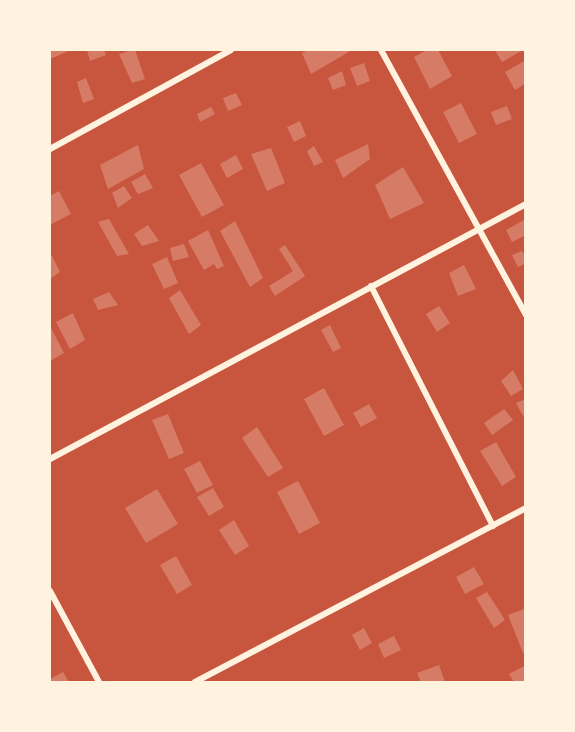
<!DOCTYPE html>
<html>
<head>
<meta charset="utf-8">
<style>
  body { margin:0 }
  #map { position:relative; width:575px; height:732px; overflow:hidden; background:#c8553d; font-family:"IBM Plex Sans",sans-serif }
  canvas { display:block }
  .frame { position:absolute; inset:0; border:51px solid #fff3e0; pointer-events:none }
</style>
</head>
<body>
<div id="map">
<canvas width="575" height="732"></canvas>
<div class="frame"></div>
</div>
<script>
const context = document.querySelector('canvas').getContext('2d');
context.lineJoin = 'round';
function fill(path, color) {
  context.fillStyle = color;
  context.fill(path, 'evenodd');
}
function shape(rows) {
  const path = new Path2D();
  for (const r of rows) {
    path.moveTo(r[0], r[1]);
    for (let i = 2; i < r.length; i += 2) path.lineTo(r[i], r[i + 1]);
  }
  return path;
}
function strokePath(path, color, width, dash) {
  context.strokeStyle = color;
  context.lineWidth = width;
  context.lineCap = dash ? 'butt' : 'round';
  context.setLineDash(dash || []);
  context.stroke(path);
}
fill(shape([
  [50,50,71,50,50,59],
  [87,50,104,50,106,55,90,61],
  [132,50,135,50,145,79,132,83,119,54],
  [309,50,352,50,311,74,302,53],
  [427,50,438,50,452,76,430,89,414,57],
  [495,50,520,50,521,51,502,62],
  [526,60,526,83,515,90,505,72],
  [364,63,370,81,357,86,350,68],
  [342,71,346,85,333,90,328,78],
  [86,78,94,99,83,103,77,82],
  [236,93,242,105,228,111,223,98],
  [461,103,477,134,459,143,443,112],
  [507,106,512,119,496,125,491,112],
  [211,107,215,114,200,122,197,114],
  [300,121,306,136,294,142,287,127],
  [368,144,370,159,343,178,335,160],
  [138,145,144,169,108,189,100,165],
  [314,146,323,162,314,166,307,151],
  [271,148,285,183,267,191,251,154],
  [236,155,243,169,227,178,220,164],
  [201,163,224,205,202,217,179,175],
  [403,167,424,203,390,219,375,185],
  [145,174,153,188,138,194,131,182],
  [124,186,132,198,118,208,112,193],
  [59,191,71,214,50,225,50,196],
  [109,219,129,254,117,256,98,222],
  [526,219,526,235,512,242,506,230],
  [235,221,263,278,250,287,220,231],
  [148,225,159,241,142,246,134,234],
  [208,230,224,266,217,269,214,264,204,270,188,241],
  [184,244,189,257,173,261,170,248],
  [285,245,305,276,275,296,269,286,293,271,279,249],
  [522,251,526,258,526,263,518,267,512,255],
  [50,256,52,256,60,272,50,279],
  [167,257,178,283,164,289,152,264],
  [464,265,476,289,458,296,449,273],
  [180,290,201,325,189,334,169,298],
  [109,292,118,305,98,310,93,299],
  [439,306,450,323,437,332,426,314],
  [73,313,85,340,70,349,56,322],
  [330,325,341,348,333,352,321,330],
  [50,326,64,353,50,361],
  [513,370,523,389,511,396,501,381],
  [324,388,344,425,324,436,304,399],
  [526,399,526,414,523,416,516,403],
  [369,404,377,418,361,427,353,413],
  [504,409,513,420,492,435,484,423],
  [168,414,184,453,169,459,152,420],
  [257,427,283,468,268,477,242,438],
  [496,442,516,477,502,486,480,451],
  [200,461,213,485,197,493,184,469],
  [298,481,320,523,299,534,277,492],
  [213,488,224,507,209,516,197,497],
  [157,489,178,524,146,543,125,508],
  [234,520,249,546,235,555,219,530],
  [176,556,192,585,177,594,160,565],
  [474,567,484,584,465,594,456,577],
  [487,592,505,620,494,628,476,598],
  [526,608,526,652,523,653,508,615],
  [364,628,372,643,360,650,352,635],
  [394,636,401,650,384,658,378,644],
  [439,665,445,682,421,682,417,673],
  [526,665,526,682,514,682,509,674],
  [63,672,69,682,50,682,50,679]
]), '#d67c66');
strokePath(shape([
  [381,50,526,315],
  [50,149,231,50],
  [371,286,493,526],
  [50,459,526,204],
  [50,591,99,682],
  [195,682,526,508]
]), '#fff3e0', 6);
</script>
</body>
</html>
